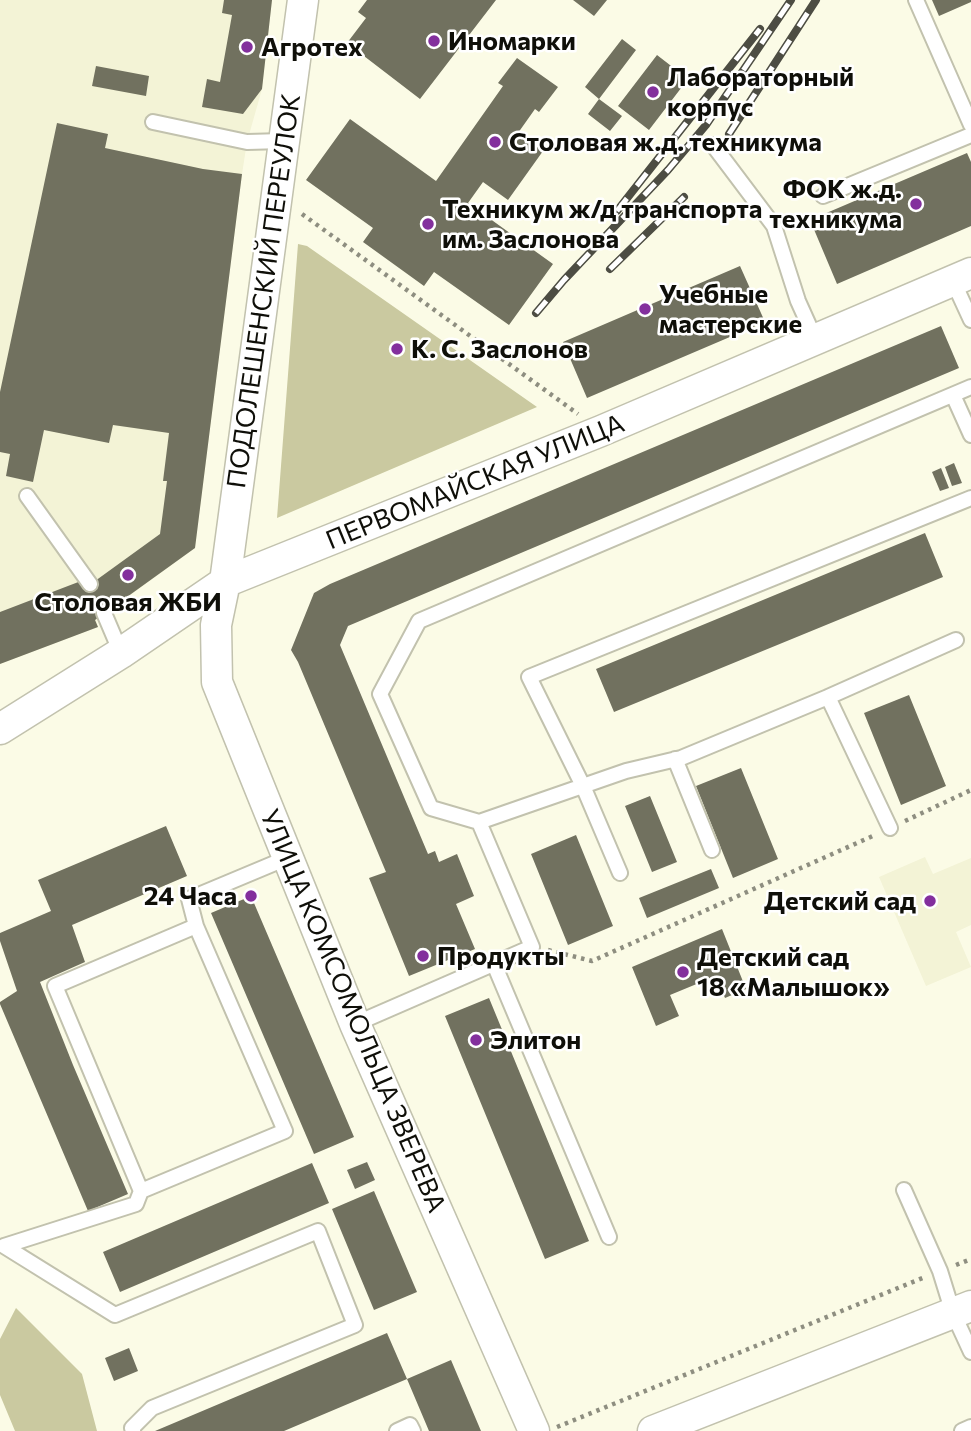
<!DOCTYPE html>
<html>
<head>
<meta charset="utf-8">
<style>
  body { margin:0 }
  canvas { display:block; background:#fbfbe6 }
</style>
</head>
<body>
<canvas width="971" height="1431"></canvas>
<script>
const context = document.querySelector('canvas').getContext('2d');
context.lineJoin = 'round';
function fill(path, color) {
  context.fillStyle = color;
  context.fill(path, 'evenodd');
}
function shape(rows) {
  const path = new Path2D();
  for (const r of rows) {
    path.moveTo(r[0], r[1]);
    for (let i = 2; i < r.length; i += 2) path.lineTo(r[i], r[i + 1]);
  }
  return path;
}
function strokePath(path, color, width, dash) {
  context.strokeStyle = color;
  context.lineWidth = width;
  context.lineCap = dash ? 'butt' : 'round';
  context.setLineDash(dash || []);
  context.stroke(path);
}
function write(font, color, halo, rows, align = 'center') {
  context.font = font + ' Commissioner,sans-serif';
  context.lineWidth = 5;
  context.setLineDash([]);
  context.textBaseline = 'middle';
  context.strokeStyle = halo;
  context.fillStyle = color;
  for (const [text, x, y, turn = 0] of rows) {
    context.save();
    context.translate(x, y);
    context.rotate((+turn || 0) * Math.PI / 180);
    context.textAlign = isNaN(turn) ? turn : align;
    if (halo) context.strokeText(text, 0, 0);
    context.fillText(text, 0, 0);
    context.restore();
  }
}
fill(shape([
  [0,0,272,0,262,89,247,142,242,174,195,548,96,620,98,627,0,664],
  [925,857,933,874,971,858,971,925,956,932,971,967,926,986,879,877]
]), '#f3f3d6');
fill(shape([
  [298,244,307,246,537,407,277,518],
  [16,1308,82,1374,97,1431,15,1431,0,1395,0,1339]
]), '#cac9a0');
fill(shape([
  [224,0,272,0,262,89,243,114,202,107,207,79,220,82,232,15,222,13],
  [367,0,496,0,420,99,347,43,366,18,358,12],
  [573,0,607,0,594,16],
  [932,0,971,0,971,2,939,16],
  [622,39,636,50,599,99,585,87],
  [657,55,688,79,649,130,618,106],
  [517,58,558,87,539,112,535,109,518,133,543,151,508,200,483,182,468,203,553,264,509,325,434,272,424,286,363,242,373,228,306,180,350,119,436,181,503,86,498,83],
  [96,66,149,76,146,96,92,86],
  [599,99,622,116,610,131,588,114],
  [57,123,108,134,105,148,203,169,242,174,195,548,95,620,98,627,0,664,0,612,81,581,84,589,160,534,167,481,163,481,169,433,113,425,109,443,44,430,33,482,6,476,10,454,0,452,0,392],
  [967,153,971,162,971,226,837,284,810,220],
  [740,266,765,322,587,398,563,342],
  [941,326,959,368,348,626,340,645,428,854,435,851,439,862,457,854,474,896,456,904,475,949,409,976,369,878,386,872,298,662,291,650,314,593,330,584],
  [954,463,962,483,952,486,945,467],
  [941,468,949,488,940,491,932,472],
  [925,533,943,577,614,712,596,669],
  [909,695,946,786,901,805,864,713],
  [741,768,778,859,733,878,696,786],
  [650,796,677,862,652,872,625,806],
  [166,826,187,876,72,925,85,962,40,982,73,1065,128,1194,88,1211,0,1004,0,1002,17,991,0,941,0,933,51,911,38,880],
  [576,835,613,926,568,945,531,854],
  [711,869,719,888,647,918,639,898],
  [251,896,354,1137,314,1154,211,913],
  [722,929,746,989,725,998,716,976,670,995,679,1016,656,1026,632,967],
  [489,998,589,1241,545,1259,445,1016],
  [367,1162,375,1180,355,1189,347,1170],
  [312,1163,329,1203,120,1292,103,1252],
  [374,1191,417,1292,374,1310,332,1209],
  [387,1333,407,1379,284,1431,155,1431],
  [129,1348,138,1371,114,1381,105,1358],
  [451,1360,481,1431,429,1431,407,1379]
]), '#71715f');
const lane = shape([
  [916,0,971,125],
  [153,122,247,142,283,141],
  [713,145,774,226,798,301,816,341],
  [823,196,971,135],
  [953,281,971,320],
  [953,395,971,435],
  [27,496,90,584],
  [104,613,121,653],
  [828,697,890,828],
  [675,759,712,850],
  [479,822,626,771,681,758,828,697,956,640],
  [620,873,583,786,529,677,971,498],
  [196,926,55,986,141,1191,285,1131,196,926,189,899,287,858],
  [494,964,609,1237],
  [355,1024,532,947,479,822,431,808,380,694,419,621,971,387],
  [904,1190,940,1271,953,1313,971,1352],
  [4,1246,115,1315,318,1231,355,1325,152,1408,132,1428,133,1431],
  [4,1246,136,1204,141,1191],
  [397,1431,410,1425,413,1431],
  [962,1431,971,1427]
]);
const street = shape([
  [303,0,225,582,216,625,217,682,355,1024,534,1431],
  [0,729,121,653,225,582,601,431,971,273],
  [653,1431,971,1306]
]);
strokePath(lane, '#c2c2ae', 18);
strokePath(street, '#c2c2ae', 33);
strokePath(shape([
  [302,214,578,414],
  [905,821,971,790],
  [548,950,592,961,875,835],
  [956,1265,971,1259],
  [557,1427,925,1277]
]), '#8e8e80', 4.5, [3.5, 5]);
strokePath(lane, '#fff', 14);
strokePath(street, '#fff', 30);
const rail = shape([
  [729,134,816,0],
  [617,211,760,29],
  [610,269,684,197],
  [536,313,564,280,668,170,706,125,791,0]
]);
strokePath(rail, '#4d4d43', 8);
strokePath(rail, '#fff', 5, [16]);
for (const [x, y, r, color] of [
  [434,41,7,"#832f9d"],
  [247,47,7,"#832f9d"],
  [653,92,7,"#832f9d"],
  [495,142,7,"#832f9d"],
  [916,204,7,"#832f9d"],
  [428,224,7,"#832f9d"],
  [645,309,7,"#832f9d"],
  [397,349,7,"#832f9d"],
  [128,575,7,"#832f9d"],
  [251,896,7,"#832f9d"],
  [930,901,7,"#832f9d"],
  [423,956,7,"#832f9d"],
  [683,972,7,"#832f9d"],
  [476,1040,7,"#832f9d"]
]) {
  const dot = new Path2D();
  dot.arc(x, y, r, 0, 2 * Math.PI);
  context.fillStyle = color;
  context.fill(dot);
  strokePath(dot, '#fff', 2.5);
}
write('bold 26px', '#0f0f09', '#fff', [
  ["Иномарки",448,41],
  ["Агротех",261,47],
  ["Лабораторный",667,77],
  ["корпус",667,107],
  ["Столовая ж.д. техникума",509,142],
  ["ФОК ж.д.",902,189,"right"],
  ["техникума",902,219,"right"],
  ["Техникум ж/д транспорта",442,209],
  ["им. Заслонова",442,239],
  ["Учебные",659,294],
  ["мастерские",659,324],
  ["К. С. Заслонов",411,349],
  ["Столовая ЖБИ",128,602,"center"],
  ["24 Часа",237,896,"right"],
  ["Детский сад",916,901,"right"],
  ["Продукты",437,956],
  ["Детский сад",697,957],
  ["18 «Малышок»",697,987],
  ["Элитон",490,1040]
], 'left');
write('26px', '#0f0f09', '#fff', [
  ["ПОДОЛЕШЕНСКИЙ ПЕРЕУЛОК",264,291,-82],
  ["ПЕРВОМАЙСКАЯ УЛИЦА",475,482,-22],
  ["УЛИЦА КОМСОМОЛЬЦА ЗВЕРЕВА",353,1011,67]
]);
</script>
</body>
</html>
